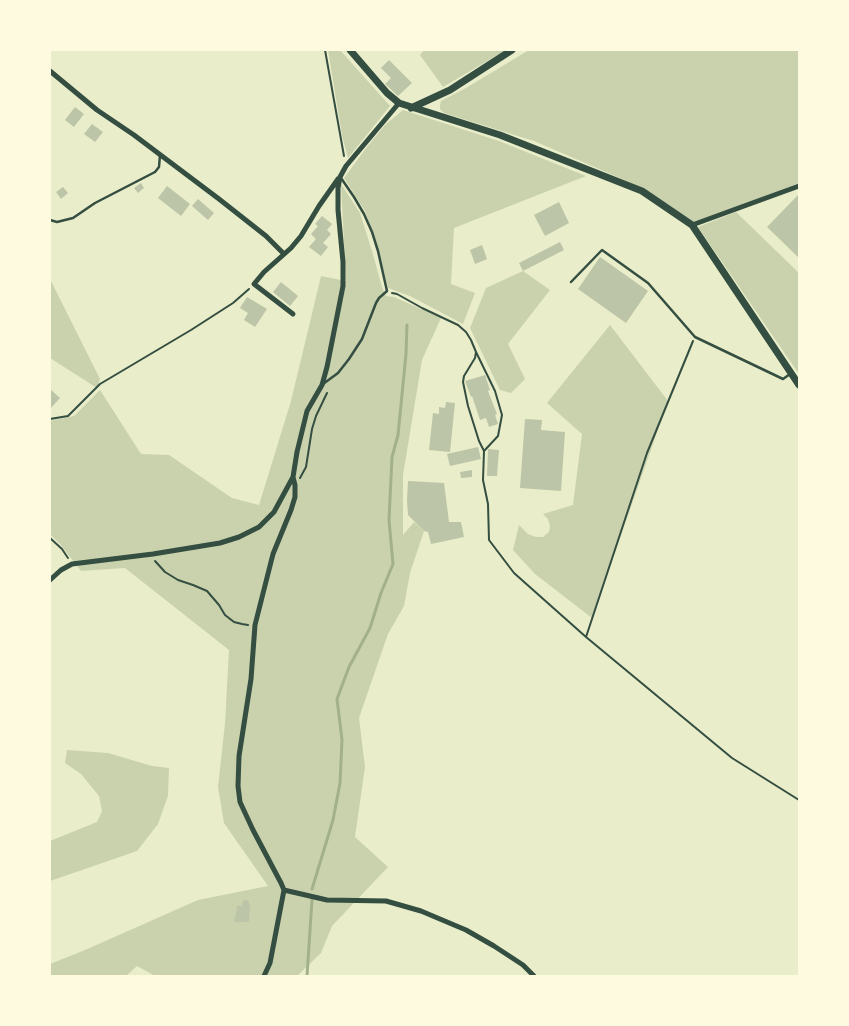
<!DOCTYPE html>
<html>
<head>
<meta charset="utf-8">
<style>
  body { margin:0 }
  #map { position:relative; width:849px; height:1026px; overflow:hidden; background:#e9edc9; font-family:"Varela Round",sans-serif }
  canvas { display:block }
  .frame { position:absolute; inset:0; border:51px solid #fefae0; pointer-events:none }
</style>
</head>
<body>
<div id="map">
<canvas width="849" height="1026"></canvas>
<div class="frame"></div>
</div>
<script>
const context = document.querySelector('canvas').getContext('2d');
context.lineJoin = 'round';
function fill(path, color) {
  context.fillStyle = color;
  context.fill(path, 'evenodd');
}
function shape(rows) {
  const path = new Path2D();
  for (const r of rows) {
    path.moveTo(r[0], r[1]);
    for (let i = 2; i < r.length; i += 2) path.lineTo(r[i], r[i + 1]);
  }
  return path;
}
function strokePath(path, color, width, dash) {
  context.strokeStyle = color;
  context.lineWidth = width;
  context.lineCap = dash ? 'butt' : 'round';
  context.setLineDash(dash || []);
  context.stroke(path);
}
fill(shape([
  [328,50,340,50,390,106,348,158,342,135],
  [424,50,506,50,443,87,420,55],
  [529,50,799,50,799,183,745,204,692,222,641,187,534,141,444,113,440,109,440,105,441,101,466,88],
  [403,110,499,141,586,176,454,228,451,284,475,293,463,324,410,296,388,288,378,249,365,211,344,178,367,147,385,125],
  [341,184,360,213,372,251,382,287,386,296,394,297,441,318,422,360,403,475,403,535,414,522,424,531,410,573,404,606,388,634,359,718,365,767,355,837,388,867,332,926,321,953,297,976,155,976,137,966,126,976,50,976,50,964,85,950,198,900,268,886,224,823,218,787,225,723,229,650,125,568,81,571,60,544,50,534,50,421,74,416,100,390,141,454,169,455,232,498,259,505,291,401,321,276,346,281],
  [736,212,799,273,799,374,698,227],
  [523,271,550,290,508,344,525,379,511,393,500,390,470,328,486,288],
  [50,279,100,379,97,388,50,358],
  [610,325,668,401,592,618,535,574,513,550,519,525,528,534,536,537,543,537,549,532,550,526,548,519,543,514,573,505,582,434,547,403],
  [67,750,108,753,152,766,169,768,168,796,158,824,137,851,50,881,50,841,97,822,102,811,99,796,81,774,65,763]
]), '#cad2ad');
strokePath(shape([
  [312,889,333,820,340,783,342,740,337,699,349,667,370,628,381,593,393,564,389,520,392,457,398,435,406,354,407,325],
  [307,976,312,900]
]), '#a3b18a', 3);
fill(shape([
  [389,60,412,83,398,96,385,84,391,78,381,68],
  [75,107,84,114,74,127,65,120],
  [92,124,103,132,95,142,84,134],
  [141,183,144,188,138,193,134,188],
  [167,186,190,204,181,216,158,198],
  [63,187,68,193,61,199,56,192],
  [799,194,799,258,767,227],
  [198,199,214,213,208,220,192,206],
  [559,202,569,223,545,236,534,215],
  [322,216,332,224,327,230,331,234,323,243,328,247,321,256,309,247,316,239,311,234,318,226,315,224],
  [560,242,564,250,523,271,519,263],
  [482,245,487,259,475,264,470,250],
  [600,257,648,291,626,323,578,289],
  [281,282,298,296,290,306,273,292],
  [247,297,267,309,255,327,244,320,248,313,240,308],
  [485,375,490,390,488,391,497,414,495,415,498,424,489,427,486,418,480,420,472,396,471,397,465,381],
  [50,389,60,398,50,409],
  [446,402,455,403,450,452,429,450,433,413,439,414,439,407,445,408],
  [525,419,542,420,541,430,565,432,561,491,520,488],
  [478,447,481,459,450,466,447,454],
  [488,449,499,450,497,476,487,476],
  [472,470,472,477,461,478,460,472],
  [408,481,444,483,449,522,461,522,464,537,431,544,428,532,424,531,408,515,407,501],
  [244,900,248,900,250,906,249,922,234,922,235,915,236,915,237,906,242,906,242,903]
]), '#bcc5a7');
strokePath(shape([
  [325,50,344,156],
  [392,293,397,294,422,308,458,325,466,332,471,340,476,352,475,358,464,376,463,382,468,406,479,441,484,451,483,480,488,504,489,540,514,573,586,637,732,758,799,800],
  [476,352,495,391,502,415,498,436,484,451],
  [50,419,68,416,100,384,191,330,233,303,249,289],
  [300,478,306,467,312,429,316,416,327,393],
  [50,538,62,549,68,558],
  [155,561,165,572,178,580,193,585,207,591,219,605,225,615,234,622,242,624,248,625],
  [586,637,647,453,693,341]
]), '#344e41', 2);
strokePath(shape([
  [50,220,57,222,73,218,95,203,155,172,159,167,160,155],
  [571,282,602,250,648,283,695,337,783,379,790,374],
  [323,384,338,373,349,359,362,339,376,303,379,298,387,291,378,251,372,232,364,214,354,197,341,178]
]), '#344e41', 2.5);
strokePath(shape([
  [50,71,97,110,134,135,219,199,266,236,284,254],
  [692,225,799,186],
  [293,314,254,284,264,272,291,248,301,236,319,206,338,179],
  [50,580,61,570,72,564,153,554,220,543,239,537,259,527,274,512,293,477,297,452,307,411,322,385,327,367,343,286,343,262,338,210,338,188,340,177,346,166,399,103],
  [284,890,327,900,386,901,421,911,466,930,494,946,523,965,534,976],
  [264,976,270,963,284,890,281,883,253,830,240,802,238,786,239,756,251,679,255,625,273,554,291,510,295,497,295,485,293,477]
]), '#344e41', 5);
strokePath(shape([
  [350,50,387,93,399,103,500,135,642,191,692,225,799,385],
  [411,108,450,90,512,50]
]), '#344e41', 7);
</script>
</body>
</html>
